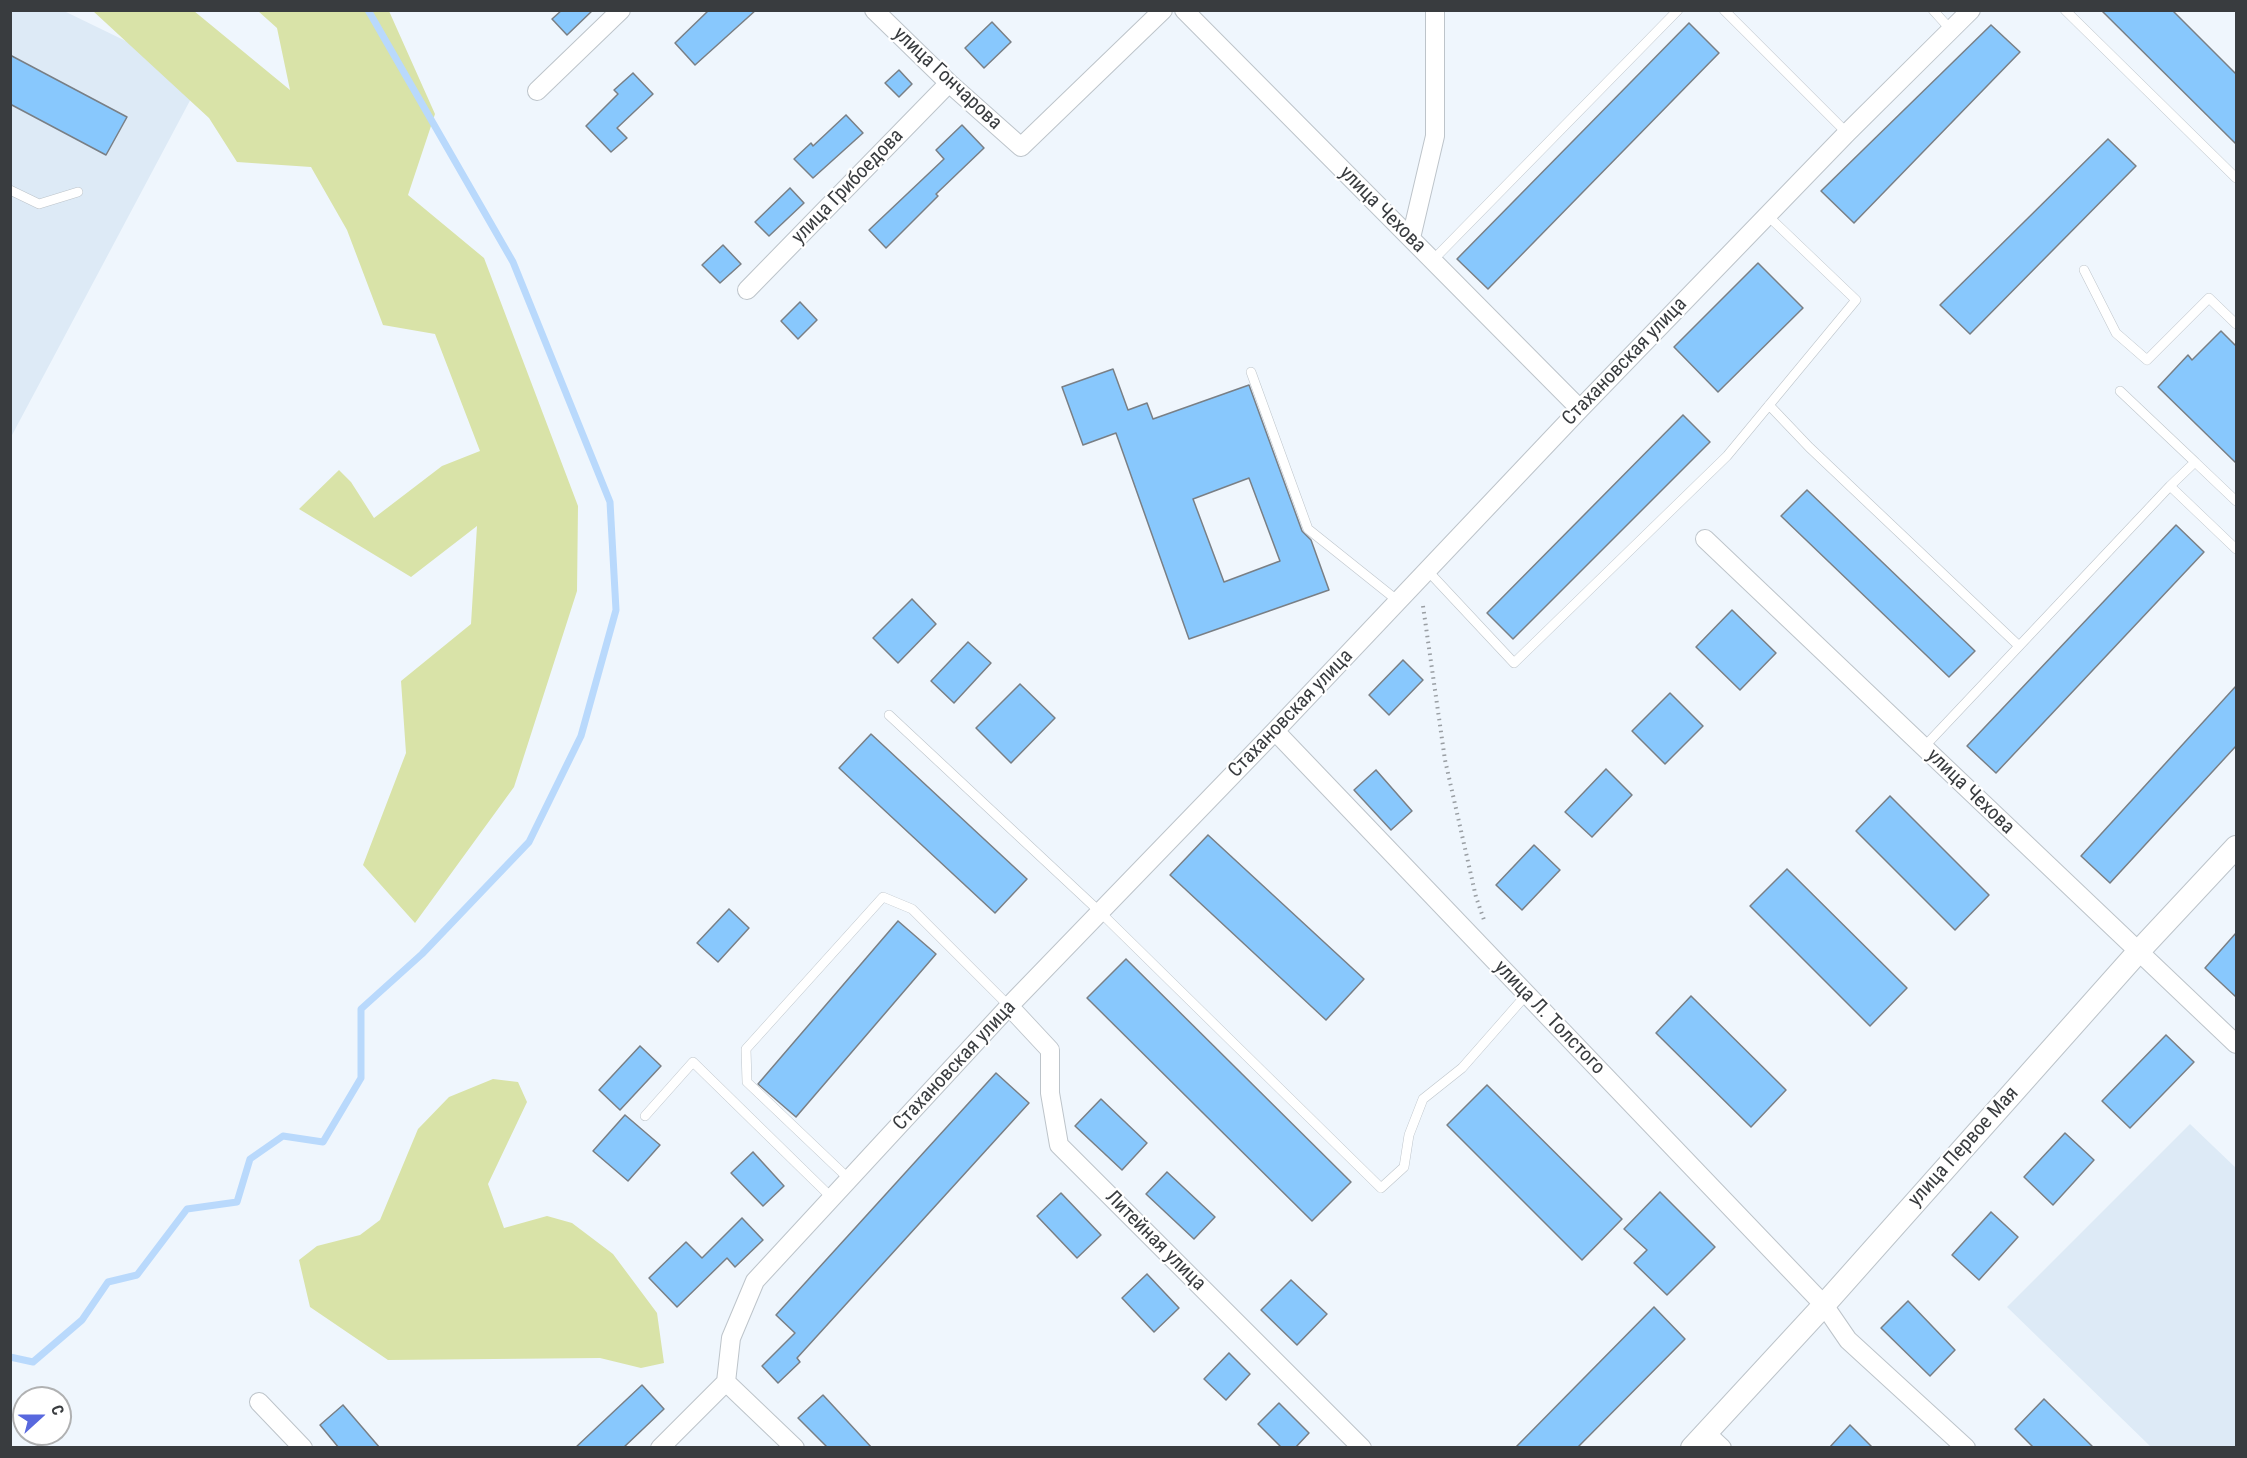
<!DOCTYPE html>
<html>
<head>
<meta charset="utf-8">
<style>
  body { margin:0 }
  #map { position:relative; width:2247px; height:1458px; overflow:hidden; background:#eff6fd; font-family:"Roboto Condensed",sans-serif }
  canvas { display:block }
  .frame { position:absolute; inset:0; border:12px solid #393c3f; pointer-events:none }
  .north { position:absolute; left:12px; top:1386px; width:60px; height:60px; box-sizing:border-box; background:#fff; border:2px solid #b0b1b2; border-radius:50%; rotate:69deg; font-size:16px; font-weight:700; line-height:24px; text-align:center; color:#393c3f }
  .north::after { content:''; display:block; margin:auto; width:21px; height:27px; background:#5868de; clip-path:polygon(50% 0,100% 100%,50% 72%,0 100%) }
</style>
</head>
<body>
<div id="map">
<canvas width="2247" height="1458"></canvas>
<div class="frame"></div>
<div class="north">С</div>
</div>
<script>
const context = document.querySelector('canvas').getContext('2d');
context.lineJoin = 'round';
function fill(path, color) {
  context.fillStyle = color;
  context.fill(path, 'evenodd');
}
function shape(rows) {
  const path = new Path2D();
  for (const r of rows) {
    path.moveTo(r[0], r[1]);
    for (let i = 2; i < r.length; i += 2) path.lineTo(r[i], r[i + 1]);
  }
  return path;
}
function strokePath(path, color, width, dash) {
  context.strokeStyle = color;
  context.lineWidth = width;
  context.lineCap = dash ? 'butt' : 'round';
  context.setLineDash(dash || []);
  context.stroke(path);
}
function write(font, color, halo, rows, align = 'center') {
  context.font = font + ' "Roboto Condensed",sans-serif';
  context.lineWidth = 4.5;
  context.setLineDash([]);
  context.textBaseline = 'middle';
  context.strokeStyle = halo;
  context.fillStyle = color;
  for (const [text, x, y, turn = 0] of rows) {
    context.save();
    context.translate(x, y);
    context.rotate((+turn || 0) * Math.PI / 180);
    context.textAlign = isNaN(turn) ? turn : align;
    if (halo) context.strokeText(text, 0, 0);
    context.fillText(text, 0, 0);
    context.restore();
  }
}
fill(shape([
  [11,11,64,11,202,78,11,437,11,104,126,117,11,55],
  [2190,1124,2236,1168,2236,1447,2151,1447,2007,1307]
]), '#ddeaf6');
fill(shape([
  [93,11,194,11,290,90,277,28,258,11,389,11,435,114,408,195,484,258,578,506,577,591,514,787,415,923,363,865,406,753,401,681,471,624,477,526,411,577,299,509,339,470,351,482,374,518,442,466,480,451,435,334,383,325,347,230,311,167,237,162,209,118],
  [493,1079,518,1082,527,1102,488,1184,504,1228,547,1216,572,1223,613,1254,657,1313,664,1363,641,1368,600,1358,388,1360,310,1307,299,1260,317,1246,360,1235,380,1220,418,1129,449,1097]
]), '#d9e3a8');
strokePath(shape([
  [10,1357,33,1362,82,1320,108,1282,137,1275,187,1209,237,1202,250,1159,283,1136,323,1142,361,1078,361,1009,422,954,529,842,581,736,616,610,610,502,513,262,368,10]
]), '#b9d9fc', 7);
const building = shape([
  [562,10,593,10,567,35,552,19,562,10],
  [709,10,756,10,695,65,675,43,709,10],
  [2101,10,2172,10,2236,74,2236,144,2101,10],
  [992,22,1011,42,984,68,965,48,992,22],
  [1689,23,1719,53,1488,289,1457,259,1689,23],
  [1991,25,2020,52,1854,223,1821,191,1991,25],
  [10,55,127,117,106,155,10,104,10,55],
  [899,70,912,84,899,97,885,83,899,70],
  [633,73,653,94,617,128,627,138,611,152,586,126,618,94,614,90,633,73],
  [846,115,863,133,813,178,794,159,811,143,813,146,846,115],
  [962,125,984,148,936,194,938,196,886,248,869,230,944,159,936,150,962,125],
  [2108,139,2136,166,1970,334,1940,305,2108,139],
  [790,188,804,203,769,236,755,222,790,188],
  [723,245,741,264,720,283,702,265,723,245],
  [1758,263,1803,308,1718,392,1674,347,1758,263],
  [800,302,817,320,798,339,781,321,800,302],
  [2221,331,2236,346,2236,463,2158,387,2188,355,2192,360,2221,331],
  [1113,369,1128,410,1147,403,1153,419,1249,385,1302,531,1311,540,1329,590,1189,639,1116,433,1083,445,1062,387,1113,369],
  [1249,478,1280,561,1224,582,1193,499,1249,478],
  [1683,415,1710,442,1513,639,1487,613,1683,415],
  [1807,490,1975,651,1949,677,1781,516,1807,490],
  [2176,525,2204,552,1996,773,1967,746,2176,525],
  [912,599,936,624,898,663,873,638,912,599],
  [1732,610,1776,653,1740,690,1696,647,1732,610],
  [968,642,991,663,954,703,931,681,968,642],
  [1403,660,1423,680,1389,715,1369,695,1403,660],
  [1020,684,1055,718,1011,763,976,728,1020,684],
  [2236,686,2236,746,2110,883,2081,856,2236,686],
  [1670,693,1703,726,1665,764,1632,731,1670,693],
  [871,734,1027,879,995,913,839,768,871,734],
  [1606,769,1632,795,1592,837,1565,812,1606,769],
  [1376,770,1412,811,1391,830,1354,790,1376,770],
  [1890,796,1989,895,1955,930,1856,831,1890,796],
  [1208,835,1364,979,1326,1020,1170,875,1208,835],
  [1534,845,1560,870,1522,910,1496,885,1534,845],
  [1787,869,1907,988,1870,1026,1750,906,1787,869],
  [729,909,749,928,718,962,697,943,729,909],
  [898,921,936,954,796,1117,758,1084,898,921],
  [2236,933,2236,997,2205,968,2236,933],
  [1126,959,1351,1182,1312,1221,1087,998,1126,959],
  [1691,996,1786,1090,1751,1127,1656,1033,1691,996],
  [2166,1035,2194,1062,2130,1128,2102,1101,2166,1035],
  [640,1046,661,1066,620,1110,599,1090,640,1046],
  [996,1073,1029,1103,797,1358,800,1362,778,1383,762,1366,795,1333,776,1315,996,1073],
  [1487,1085,1622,1219,1582,1260,1447,1125,1487,1085],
  [1101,1099,1147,1143,1122,1170,1075,1126,1101,1099],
  [625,1115,660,1145,628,1181,593,1151,625,1115],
  [2065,1133,2094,1160,2053,1205,2024,1177,2065,1133],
  [753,1152,784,1186,763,1206,731,1173,753,1152],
  [1167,1172,1215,1217,1194,1239,1146,1194,1167,1172],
  [1660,1192,1715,1247,1667,1295,1634,1263,1647,1250,1624,1229,1660,1192],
  [1061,1193,1101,1235,1077,1258,1037,1216,1061,1193],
  [1991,1212,2018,1237,1979,1280,1952,1255,1991,1212],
  [742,1218,763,1240,735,1267,727,1258,677,1307,649,1278,686,1242,702,1258,742,1218],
  [1147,1274,1179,1308,1154,1332,1122,1298,1147,1274],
  [1291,1280,1327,1314,1297,1345,1261,1310,1291,1280],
  [1908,1301,1955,1350,1930,1376,1881,1328,1908,1301],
  [1654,1307,1685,1339,1577,1448,1515,1448,1654,1307],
  [1229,1353,1250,1374,1226,1400,1204,1379,1229,1353],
  [642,1385,664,1409,623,1448,575,1448,642,1385],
  [823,1395,872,1448,828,1448,798,1418,823,1395],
  [2044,1399,2094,1448,2034,1448,2015,1429,2044,1399],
  [1279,1403,1309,1433,1295,1448,1282,1448,1258,1424,1279,1403],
  [343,1405,380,1448,339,1448,320,1425,343,1405],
  [1850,1425,1873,1448,1829,1448,1850,1425]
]);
fill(building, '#88c8fd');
strokePath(building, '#797f85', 1.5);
const service = shape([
  [1724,10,1847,133],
  [1933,10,1951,30],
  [2065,10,2236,178],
  [10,190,39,204,78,192],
  [1432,261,1678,10],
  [2084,270,2116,333,2147,360,2209,298,2236,324],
  [1251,372,1308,529,1398,601],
  [2120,391,2195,462,2170,486,2236,549],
  [1769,405,1809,447,2019,646],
  [2195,462,2236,501],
  [1427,570,1514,663,1727,456,1856,300,1767,215],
  [889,715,1100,912,1381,1188,1404,1167,1409,1135,1423,1099,1462,1068,1527,994],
  [1924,747,2170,486],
  [645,1116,693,1062,832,1198],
  [849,1179,747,1082,746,1049,883,897,912,909,1009,1006]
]);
const minor = shape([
  [874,10,949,83,1021,147,1163,10],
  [1184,10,1580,409],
  [537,91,621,10],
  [1411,238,1435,136,1435,10],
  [747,290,949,83],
  [1705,539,2236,1044],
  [1275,731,1824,1305,1848,1340,1966,1448],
  [1009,1006,1050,1050,1050,1093,1059,1145,1362,1448],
  [726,1382,795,1448],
  [259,1402,303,1448],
  [1706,1433,1722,1448],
  [660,1448,726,1382,731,1338,755,1281,1012,1003,1275,731,1580,409,1847,133,1971,10]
]);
const tertiary = shape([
  [1692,1448,1824,1305,2138,952,2236,847]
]);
strokePath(service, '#bdc4ca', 10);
strokePath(minor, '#bdc4ca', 20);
strokePath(tertiary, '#bdc4ca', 24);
strokePath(shape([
  [1423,606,1445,760,1476,897,1484,920]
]), '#999ea3', 4, [1.5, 4.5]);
strokePath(service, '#fff', 9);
strokePath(minor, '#fff', 18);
strokePath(tertiary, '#fff', 22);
write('20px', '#393c3f', '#fff', [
  ["улица Гончарова",947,79,43],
  ["улица Грибоедова",848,187,-46],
  ["улица Чехова",1382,210,45],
  ["Стахановская улица",1625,362,-46],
  ["Стахановская улица",1291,714,-46],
  ["улица Чехова",1970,792,44],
  ["улица Л. Толстого",1549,1018,46],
  ["Стахановская улица",955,1066,-47],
  ["улица Первое Мая",1964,1147,-48],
  ["Литейная улица",1155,1241,45]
]);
</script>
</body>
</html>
